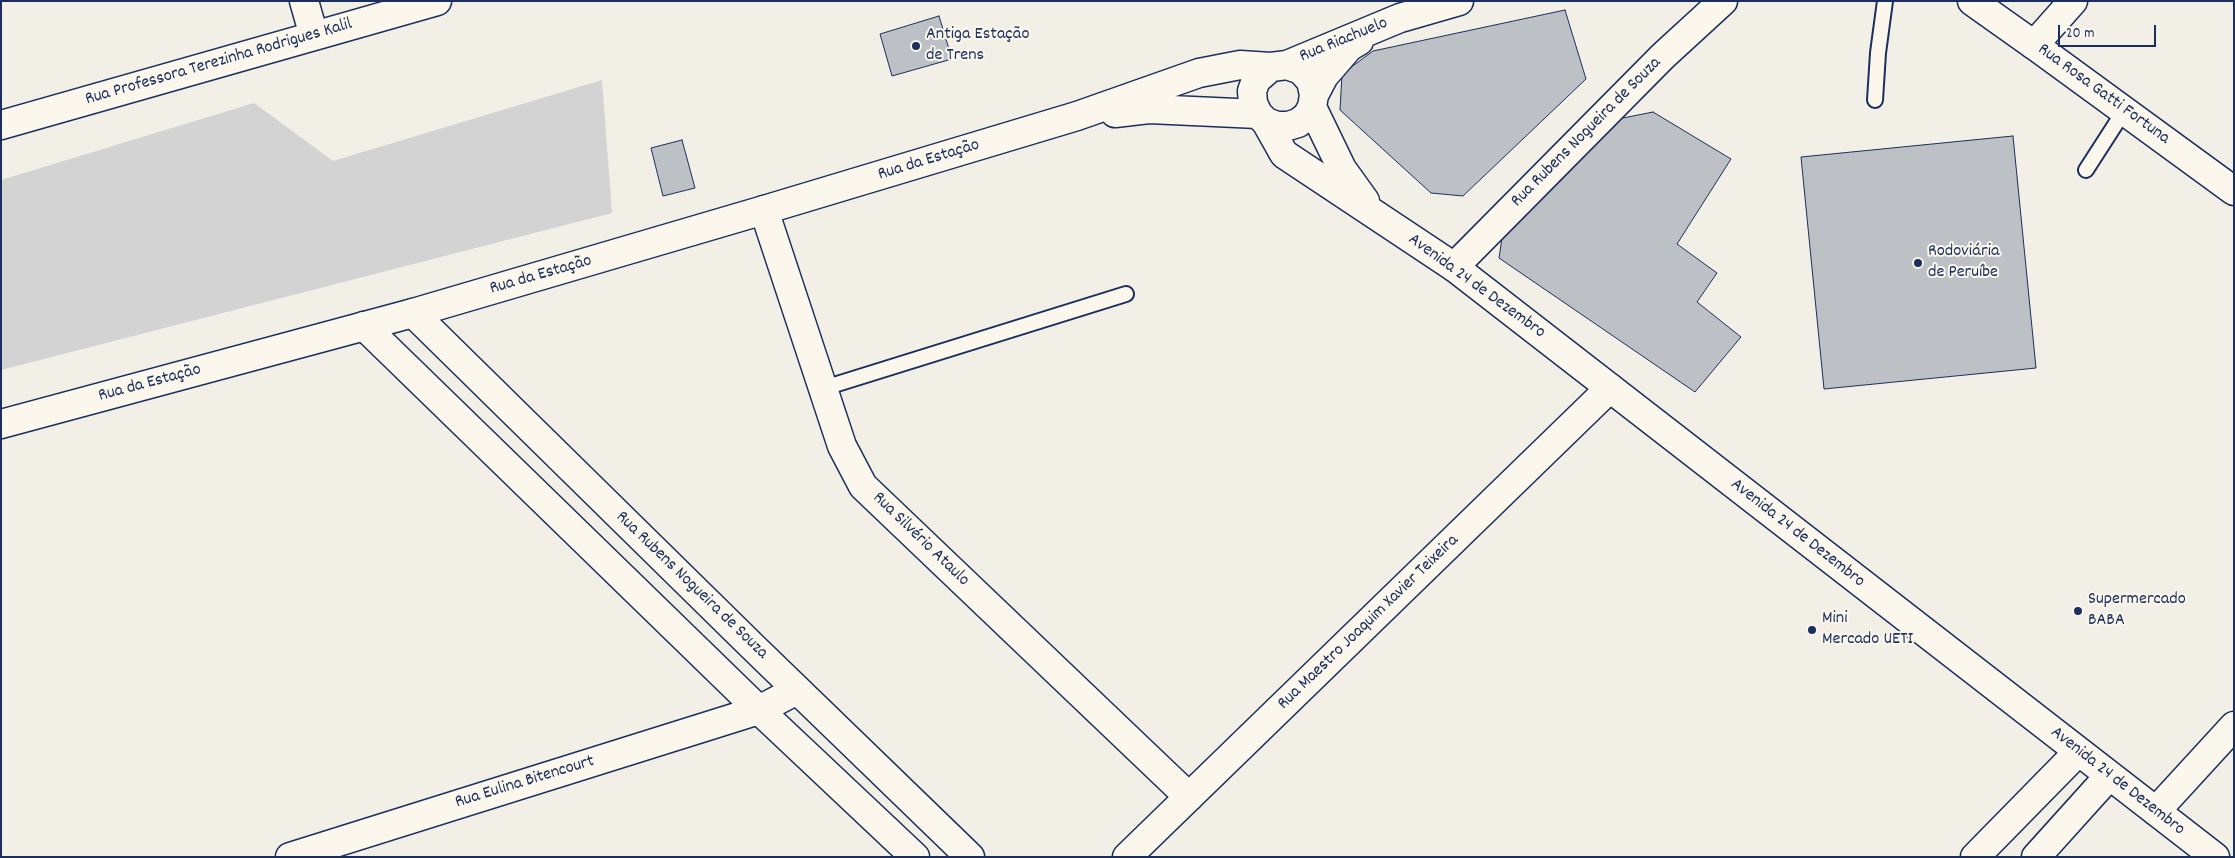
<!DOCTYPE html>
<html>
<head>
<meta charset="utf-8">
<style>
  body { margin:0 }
  #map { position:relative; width:2235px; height:858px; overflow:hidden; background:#f2efe6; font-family:Dekko,sans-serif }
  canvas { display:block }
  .frame { position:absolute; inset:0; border:2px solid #1b2f5e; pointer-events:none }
  .scale { position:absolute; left:2058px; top:25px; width:98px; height:22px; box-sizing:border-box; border:2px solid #1b2f5e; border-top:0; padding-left:6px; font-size:15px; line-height:18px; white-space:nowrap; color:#1b2f5e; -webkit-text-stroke:4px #fbf7ec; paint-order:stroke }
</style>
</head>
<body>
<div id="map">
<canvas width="2235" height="858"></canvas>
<div class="frame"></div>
<div class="scale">20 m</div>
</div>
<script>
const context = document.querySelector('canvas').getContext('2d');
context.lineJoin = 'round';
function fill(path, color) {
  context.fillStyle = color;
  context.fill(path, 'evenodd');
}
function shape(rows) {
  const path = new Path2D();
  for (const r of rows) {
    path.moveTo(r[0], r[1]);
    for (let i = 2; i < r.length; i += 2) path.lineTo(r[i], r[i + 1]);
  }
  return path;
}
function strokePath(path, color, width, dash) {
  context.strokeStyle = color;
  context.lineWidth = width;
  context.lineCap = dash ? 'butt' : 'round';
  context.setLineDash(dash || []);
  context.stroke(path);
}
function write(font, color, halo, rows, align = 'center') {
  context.font = font + ' Dekko,sans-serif';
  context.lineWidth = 4;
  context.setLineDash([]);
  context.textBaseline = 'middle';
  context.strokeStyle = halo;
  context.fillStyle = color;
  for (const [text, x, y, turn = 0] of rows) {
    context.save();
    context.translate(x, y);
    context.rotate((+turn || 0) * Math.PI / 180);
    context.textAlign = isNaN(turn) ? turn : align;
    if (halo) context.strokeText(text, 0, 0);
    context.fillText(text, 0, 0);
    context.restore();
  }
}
fill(shape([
  [602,80,612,213,1,370,1,180,254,103,333,161]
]), '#d2d3d2');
const building = shape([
  [1565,10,1586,79,1463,196,1431,193,1340,110,1342,74,1373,51,1565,10],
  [939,16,952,59,892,76,880,34,939,16],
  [1653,112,1731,159,1677,244,1717,273,1697,302,1741,337,1695,392,1499,258,1502,238,1613,120,1653,112],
  [2013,136,2036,368,1824,389,1801,157,2013,136],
  [682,140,695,188,663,196,651,148,682,140]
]);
fill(building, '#bdc0c4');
strokePath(building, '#1b2f5e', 1);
const service = shape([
  [1875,100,1878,53,1885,1],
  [2086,170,2124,111],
  [821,389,1126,294]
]);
const minor = shape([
  [304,1,314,36],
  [2034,45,2234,191],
  [1,125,437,1],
  [764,210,842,446,863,486,1189,797],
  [2156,811,2234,726],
  [290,857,759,710,797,690],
  [1127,857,1610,388],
  [1975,857,2078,752],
  [2036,857,2109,776]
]);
const tertiary = shape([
  [1454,267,1663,56,1723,1],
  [413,313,753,647,970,857],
  [364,326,759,710,915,857]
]);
const primary = shape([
  [1972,1,2034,45,2073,1],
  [1287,65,1400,18,1459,1],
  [1314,95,1324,76,1349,47,1359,41],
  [1312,107,1342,169,1365,201],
  [1115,113,1149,109,1258,114],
  [1266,122,1277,126,1288,126,1298,123,1307,116,1312,107,1314,95,1311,81,1301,70,1287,65,1271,67,1256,80,1252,91,1253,103,1258,114,1266,122,1284,154,1454,267,2215,857],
  [1,424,413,313,764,210,1077,116,1199,73,1240,65,1271,67]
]);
strokePath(service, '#1b2f5e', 18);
strokePath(minor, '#1b2f5e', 31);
strokePath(tertiary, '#1b2f5e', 31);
strokePath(primary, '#1b2f5e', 31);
strokePath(service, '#fbf7ec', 14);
strokePath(minor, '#fbf7ec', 28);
strokePath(tertiary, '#fbf7ec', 28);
strokePath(primary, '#fbf7ec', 28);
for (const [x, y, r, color] of [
  [916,46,5,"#1b2f5e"],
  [1918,263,5,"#1b2f5e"],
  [2078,611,5,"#1b2f5e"],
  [1812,630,5,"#1b2f5e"]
]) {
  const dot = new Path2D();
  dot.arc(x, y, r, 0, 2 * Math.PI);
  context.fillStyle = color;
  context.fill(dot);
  strokePath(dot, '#fbf7ec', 2);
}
write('18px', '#1b2f5e', '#fbf7ec', [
  ["Antiga Estação",926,36],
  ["de Trens",926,57],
  ["Rodoviária",1928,253],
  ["de Peruíbe",1928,274],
  ["Supermercado",2088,601],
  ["BABA",2088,622],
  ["Mini",1822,620],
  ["Mercado UETI",1822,641]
], 'left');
write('18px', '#1b2f5e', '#fbf7ec', [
  ["Rua Riachuelo",1344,41,-22],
  ["Rua Professora Terezinha Rodrigues Kalil",219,63,-16],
  ["Rua Rosa Gatti Fortuna",2103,95,36],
  ["Rua Rubens Nogueira de Souza",1587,133,-45],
  ["Rua da Estação",929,161,-17],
  ["Rua da Estação",541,276,-16],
  ["Avenida 24 de Dezembro",1476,287,36],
  ["Rua da Estação",150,384,-15],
  ["Avenida 24 de Dezembro",1797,534,38],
  ["Rua Silvério Ataulo",920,540,44],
  ["Rua Rubens Nogueira de Souza",691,586,44],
  ["Rua Maestro Joaquim Xavier Teixeira",1369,623,-44],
  ["Avenida 24 de Dezembro",2117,782,38],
  ["Rua Eulina Bitencourt",525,783,-17]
]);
</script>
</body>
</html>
